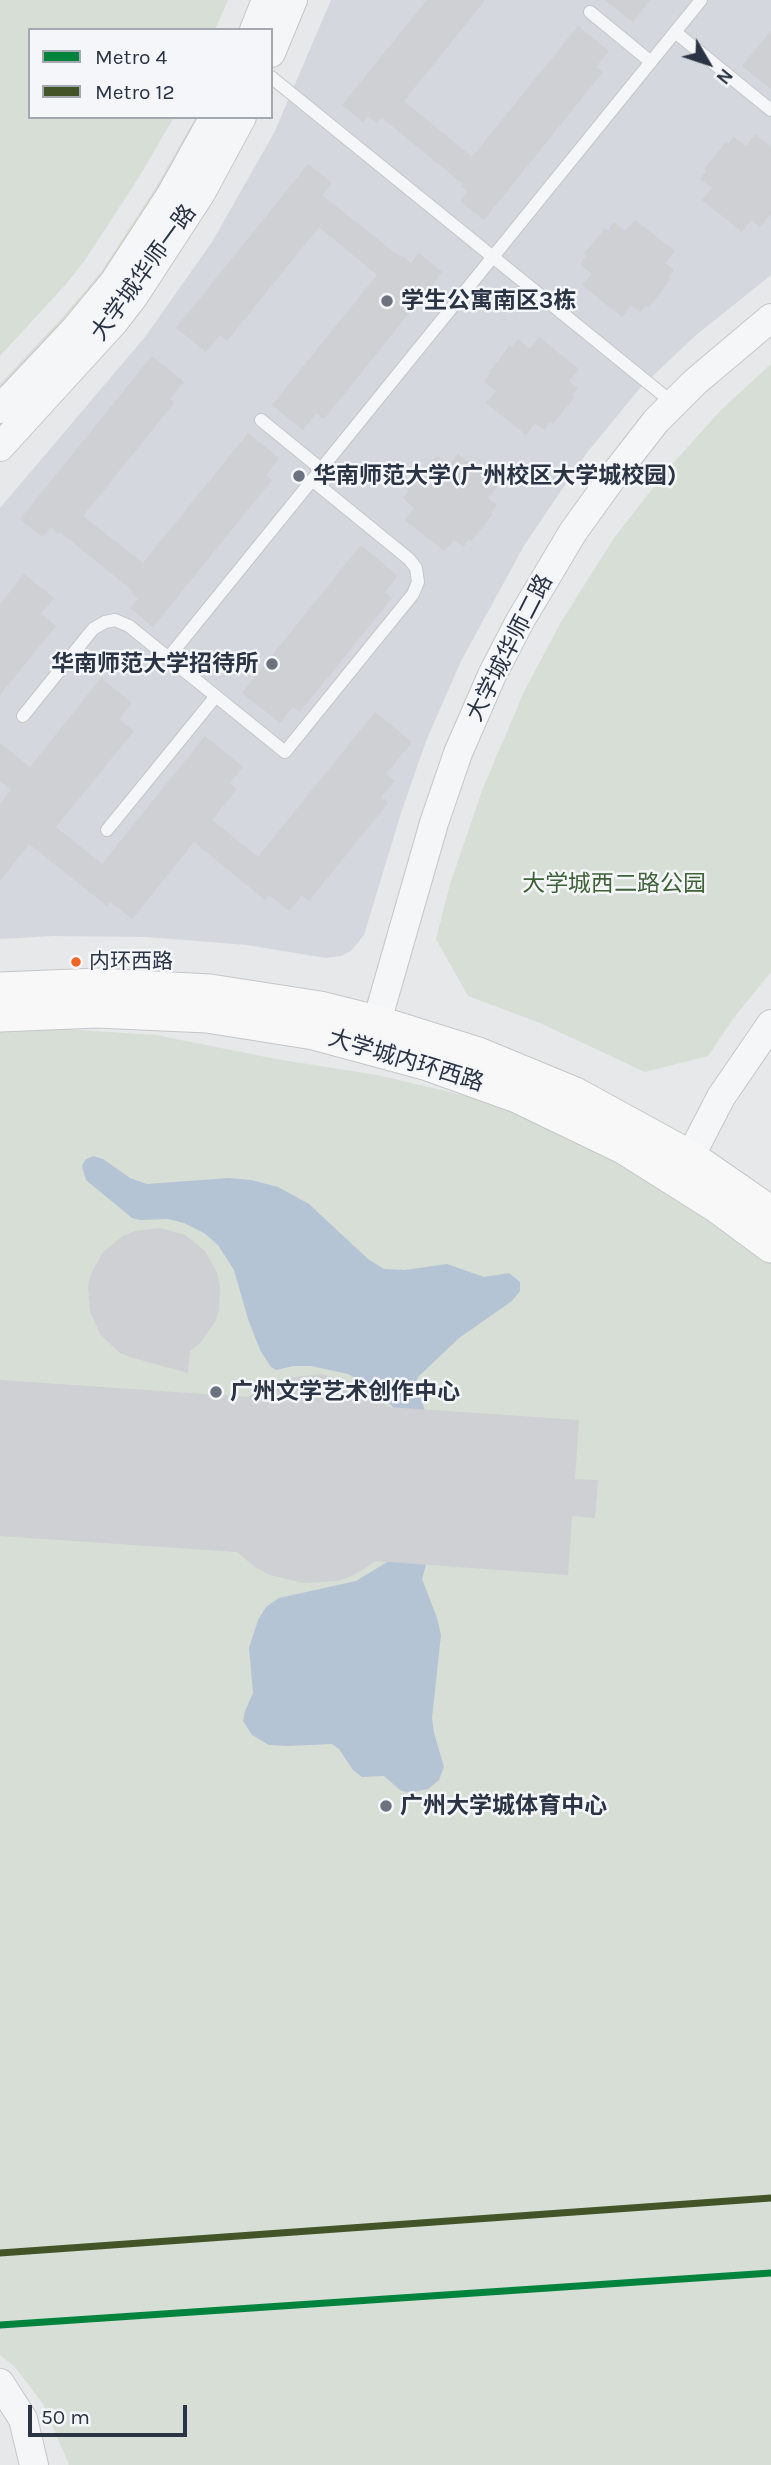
<!DOCTYPE html>
<html>
<head>
<meta charset="utf-8">
<style>
  body { margin:0 }
  #map { position:relative; width:771px; height:2465px; overflow:hidden; background:#e6e8ea; font-family:Karla,sans-serif }
  canvas { display:block }
  .legend { position:absolute; left:28px; top:28px; width:245px; height:91px; box-sizing:border-box; background:#f4f6f9; border:2px solid #a4a8b1; margin:0; padding:9px 12px; list-style:none; font-size:21px; color:#2b3445 }
  .legend li { display:flex; align-items:center; gap:14px; height:35px }
  .legend b { width:35px; border:2px solid #a4a8b1 }
  .north { position:absolute; left:673px; top:28px; width:70px; height:70px; -webkit-text-stroke:5px #f4f6f9; paint-order:stroke; rotate:129deg; font-size:19px; font-weight:700; line-height:28px; text-align:center; color:#2b3445 }
  .north::after { content:''; display:block; margin:auto; width:24px; height:32px; background:#2b3445; clip-path:polygon(50% 0,100% 100%,50% 72%,0 100%) }
  .scale { position:absolute; left:28px; top:2405px; width:159px; height:32px; box-sizing:border-box; border:4px solid #2b3445; border-top:0; padding-left:9px; font-size:21px; line-height:24px; white-space:nowrap; color:#2b3445; -webkit-text-stroke:5px #f4f6f9; paint-order:stroke }
</style>
</head>
<body>
<div id="map">
<canvas width="771" height="2465"></canvas>
<ul class="legend">
<li><b style="height:9px;background:#00843d"></b>Metro 4</li>
<li><b style="height:9px;background:#435428"></b>Metro 12</li>
</ul>
<div class="north">N</div>
<div class="scale">50 m</div>
</div>
<script>
const context = document.querySelector('canvas').getContext('2d');
context.lineJoin = 'round';
function fill(path, color) {
  context.fillStyle = color;
  context.fill(path, 'evenodd');
}
function shape(rows) {
  const path = new Path2D();
  for (const r of rows) {
    path.moveTo(r[0], r[1]);
    for (let i = 2; i < r.length; i += 2) path.lineTo(r[i], r[i + 1]);
  }
  return path;
}
function strokePath(path, color, width, dash) {
  context.strokeStyle = color;
  context.lineWidth = width;
  context.lineCap = dash ? 'butt' : 'round';
  context.setLineDash(dash || []);
  context.stroke(path);
}
function write(font, color, halo, rows, align = 'center') {
  context.font = font + ' Karla,"Noto Sans SC",sans-serif';
  context.lineWidth = 5;
  context.setLineDash([]);
  context.textBaseline = 'middle';
  context.strokeStyle = halo;
  context.fillStyle = color;
  for (const [text, x, y, turn = 0] of rows) {
    context.save();
    context.translate(x, y);
    context.rotate((+turn || 0) * Math.PI / 180);
    context.textAlign = isNaN(turn) ? turn : align;
    if (halo) context.strokeText(text, 0, 0);
    context.fillText(text, 0, 0);
    context.restore();
  }
}
fill(shape([
  [331,0,771,0,771,275,695,336,640,388,586,454,525,544,461,661,426,741,401,813,364,935,351,951,341,956,326,958,247,945,147,937,53,936,0,939,0,508,145,337,212,242,274,133]
]), '#d4d7dd');
fill(shape([
  [0,0,228,0,215,30,30,30,30,117,174,117,139,177,85,260,67,283,0,356],
  [196,117,200,117,180,154,124,246,85,298,0,390,0,384,62,318,101,272,156,187],
  [771,364,771,972,732,1020,708,1056,645,1072,540,1023,468,996,436,939,450,884,483,788,524,692,561,622,614,538,667,470,720,411],
  [0,1025,156,1035,276,1059,377,1075,505,1105,582,1135,771,1257,771,2465,69,2465,43,2404,15,2367,0,2355]
]), '#d6ded6');
fill(shape([
  [93,1156,103,1159,130,1178,147,1184,229,1178,251,1180,278,1187,309,1204,368,1259,384,1269,405,1270,447,1264,484,1277,509,1273,520,1282,520,1291,512,1301,459,1338,418,1377,416,1383,426,1414,432,1543,422,1579,437,1618,441,1635,432,1718,434,1733,444,1767,439,1780,428,1789,409,1793,400,1790,384,1776,362,1777,353,1770,339,1749,332,1744,287,1746,269,1745,252,1735,243,1721,245,1711,253,1693,249,1648,258,1620,266,1607,279,1598,356,1581,387,1562,394,1408,374,1388,348,1374,311,1366,293,1366,276,1370,271,1367,260,1350,248,1319,234,1270,218,1245,204,1233,184,1223,168,1219,140,1220,132,1218,86,1180,82,1166,85,1160]
]), '#b4c4d5');
fill(shape([
  [427,0,485,0,404,101,472,157,578,26,609,51,596,67,603,72,484,220,460,201,468,191,461,186,463,184,382,118,377,123,368,116,363,122,342,105],
  [605,0,650,0,633,22],
  [771,31,771,89,742,66],
  [755,134,771,147,771,214,760,227,751,220,742,232,702,200,712,188,700,179,706,171,704,169,726,142,728,144,734,137,746,146],
  [308,164,332,183,322,195,400,257,401,255,411,263,419,253,442,272,324,419,316,413,303,430,272,405,377,275,319,227,227,341,220,335,206,352,176,328],
  [635,220,675,251,665,263,674,270,668,278,670,280,649,307,646,305,640,313,631,305,622,317,582,285,592,274,580,264,586,256,584,254,605,228,608,230,614,222,625,231],
  [539,337,579,369,569,381,578,388,572,395,574,398,553,424,550,422,544,430,535,423,526,435,486,403,496,391,484,382,491,373,489,372,510,345,512,347,518,339,530,349],
  [152,356,184,382,170,399,174,403,83,516,143,563,248,433,279,458,266,475,272,480,153,627,130,608,138,599,131,593,133,591,60,532,58,534,51,527,42,537,20,519],
  [458,454,498,486,488,498,497,505,491,512,493,514,471,541,469,539,463,547,454,540,444,551,405,520,414,508,403,498,409,491,407,489,429,462,431,464,437,456,448,466],
  [361,545,398,576,385,592,392,598,300,712,293,707,280,723,242,693],
  [24,574,54,598,41,614,56,626,0,695,0,604],
  [101,678,132,703,119,719,134,731,56,827,102,864,205,736,243,767,230,783,237,789,212,820,258,857,375,712,412,742,386,774,395,781,381,797,388,803,309,901,302,895,289,911,269,895,265,900,194,842,132,919,110,902,107,906,29,844,0,881,0,804,11,790,0,781,0,743,30,767],
  [160,1228,185,1235,205,1251,217,1273,220,1285,219,1310,215,1322,200,1343,190,1351,188,1373,130,1357,119,1352,100,1334,90,1311,88,1286,91,1274,103,1252,123,1236,135,1231],
  [321,1374,354,1383,370,1391,388,1407,579,1420,575,1479,598,1480,595,1518,572,1516,568,1575,376,1561,354,1575,338,1581,303,1583,270,1575,255,1567,237,1552,0,1536,0,1380,248,1397,270,1383,287,1378]
]), '#ced0d3');
const service = shape([
  [590,12,651,62],
  [675,32,771,110],
  [271,77,673,403],
  [261,420,321,469],
  [168,658,701,0],
  [23,716,93,629,105,622,115,620,129,626,285,752,413,594,418,582,416,568,409,559,312,480],
  [107,830,216,696]
]);
const tertiary = shape([
  [254,30,266,0],
  [271,53,293,0],
  [0,409,75,329,114,282,170,196,214,117],
  [0,447,114,322,134,296,201,193,242,117],
  [371,1042,434,823,458,753,492,675,520,621,573,532,614,475,656,421,695,382,771,318],
  [690,1157,721,1097,771,1024],
  [0,2383,23,2419,34,2465]
]);
const secondary = shape([
  [0,989,98,985,210,991,320,1008,376,1022,478,1054,575,1094,690,1157,771,1213],
  [0,1015,97,1011,207,1016,314,1033,425,1063,517,1096,625,1148,717,1206,771,1246]
]);
strokePath(service, '#c4c6c8', 14);
strokePath(tertiary, '#c4c6c8', 30);
strokePath(secondary, '#c4c6c8', 35);
strokePath(service, '#f5f6f7', 12);
strokePath(tertiary, '#f5f6f7', 28);
strokePath(secondary, '#f8f8f8', 33);
strokePath(shape([
  [0,2325,771,2273]
]), '#00843d', 7);
strokePath(shape([
  [0,2253,771,2198]
]), '#435428', 7);
for (const [x, y, r, color] of [
  [387,301,7,"#6c737f"],
  [299,476,7,"#6c737f"],
  [272,664,7,"#6c737f"],
  [76,962,6,"#f26522"],
  [216,1392,7,"#6c737f"],
  [386,1806,7,"#6c737f"]
]) {
  const dot = new Path2D();
  dot.arc(x, y, r, 0, 2 * Math.PI);
  context.fillStyle = color;
  context.fill(dot);
  strokePath(dot, '#f4f6f9', 2.5);
}
write('21px', '#2b3445', '#f4f6f9', [
  ["内环西路",89,962]
], 'left');
write('23px', '#2b3445', '#f4f6f9', [
  ["大学城华师一路",144,273,-54],
  ["大学城华师二路",510,648,-63],
  ["大学城内环西路",406,1061,17]
]);
write('bold 23px', '#2b3445', '#f4f6f9', [
  ["学生公寓南区3栋",401,301],
  ["华南师范大学(广州校区大学城校园)",313,476],
  ["华南师范大学招待所",258,664,"right"],
  ["广州文学艺术创作中心",230,1392],
  ["广州大学城体育中心",400,1806]
], 'left');
write('23px', '#3f6138', '#f4f6f9', [
  ["大学城西二路公园",614,884]
]);
</script>
</body>
</html>
